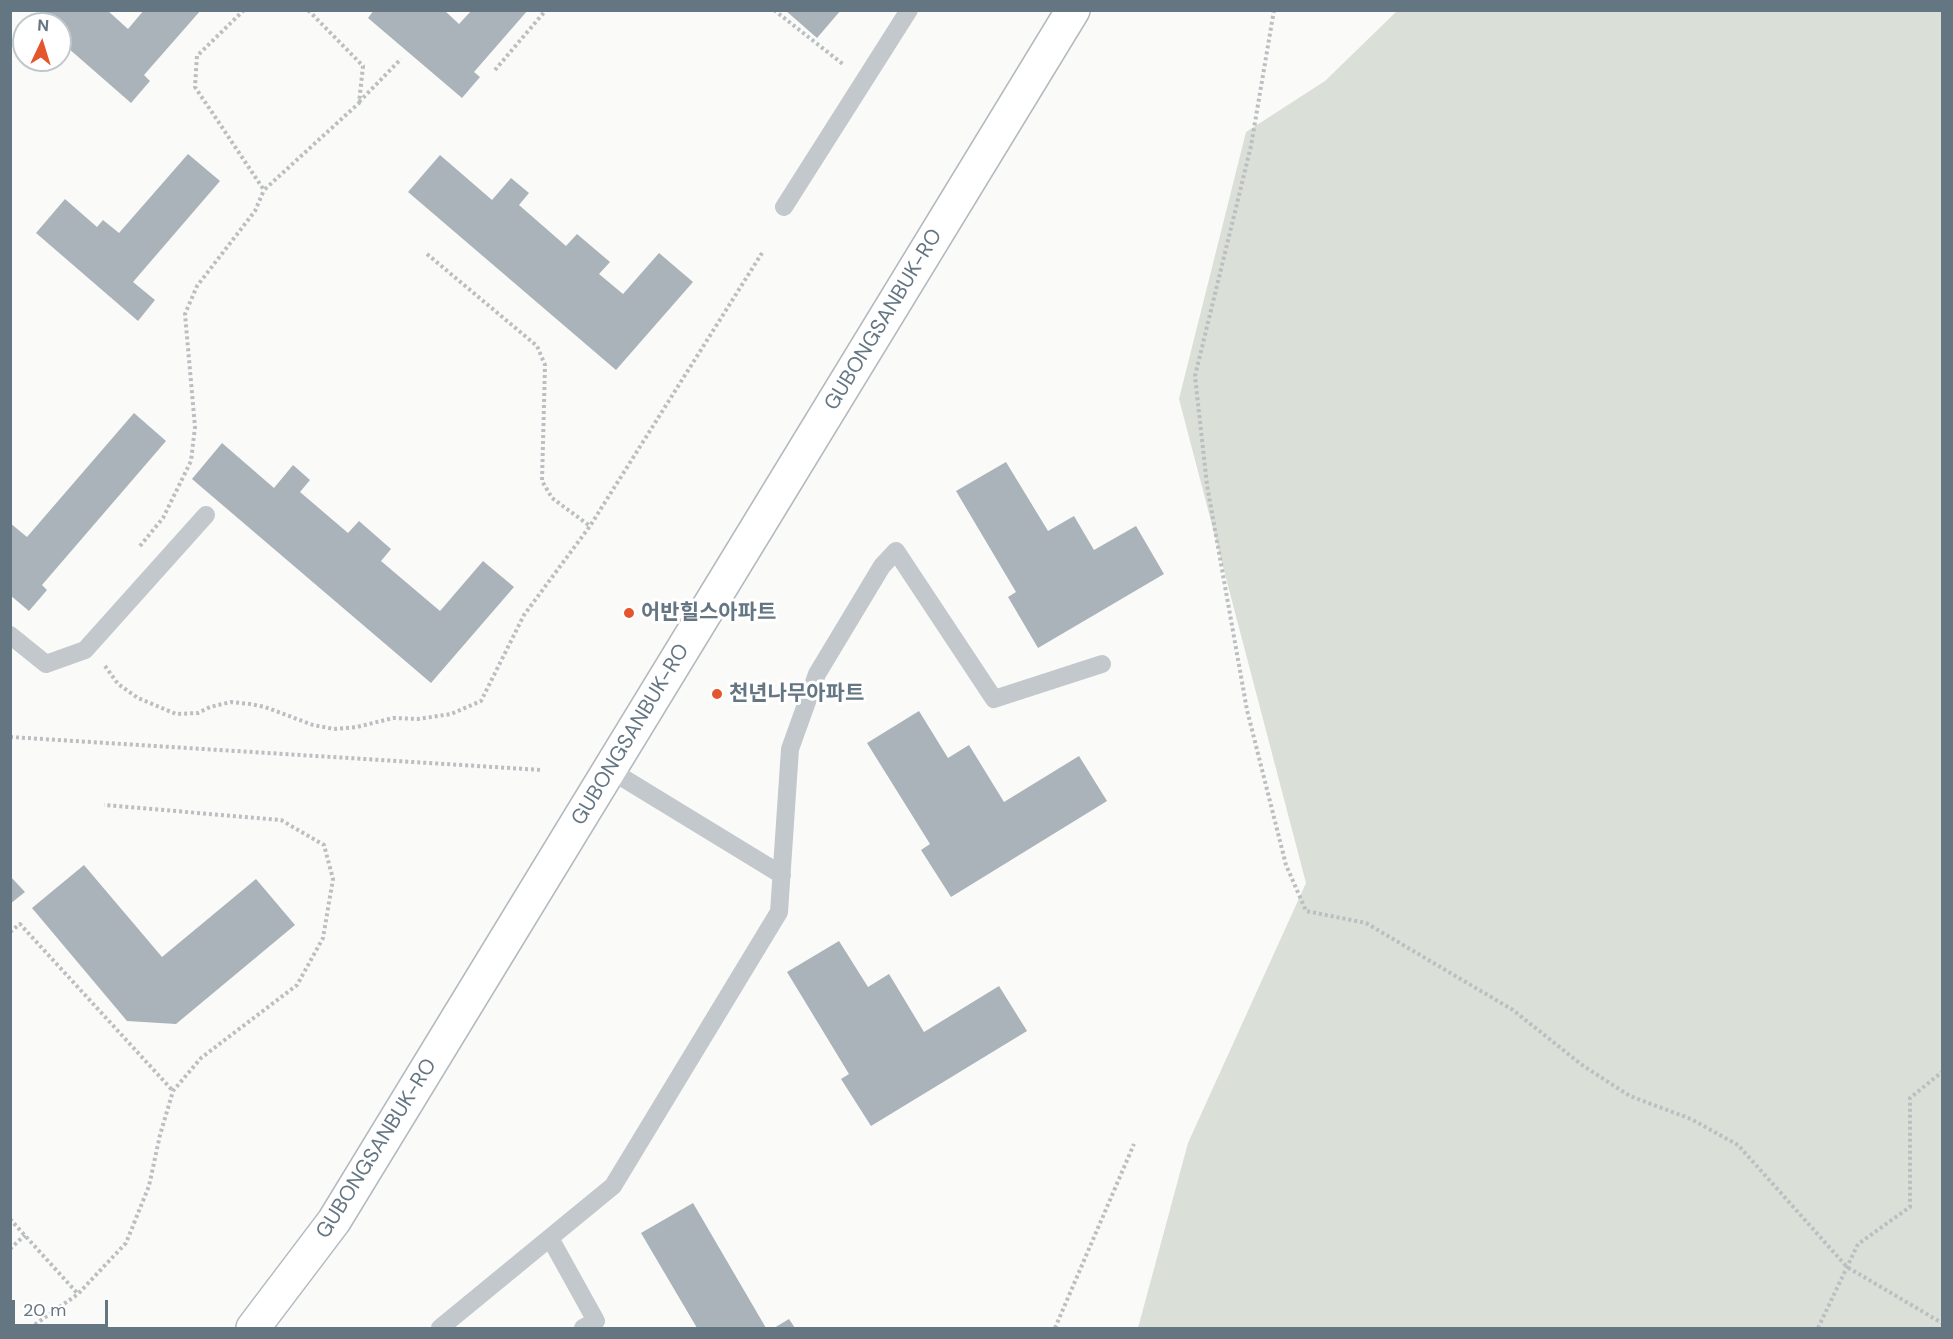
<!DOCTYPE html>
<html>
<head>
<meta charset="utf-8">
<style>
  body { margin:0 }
  #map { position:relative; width:1953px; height:1339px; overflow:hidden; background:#fafaf8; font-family:"DM Sans",sans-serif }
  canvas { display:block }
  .frame { position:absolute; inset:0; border:12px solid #657683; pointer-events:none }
  .north { position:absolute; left:12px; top:12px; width:60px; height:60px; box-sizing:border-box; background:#fff; border:2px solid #c1c8cd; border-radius:50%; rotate:4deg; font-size:16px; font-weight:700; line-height:24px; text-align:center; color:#657683 }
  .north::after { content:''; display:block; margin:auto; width:21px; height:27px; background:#e4572e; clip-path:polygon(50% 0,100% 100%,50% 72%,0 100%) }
  .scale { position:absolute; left:12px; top:1300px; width:96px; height:27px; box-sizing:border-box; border:3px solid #657683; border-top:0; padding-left:8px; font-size:18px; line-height:21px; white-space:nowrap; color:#657683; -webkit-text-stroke:4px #fff; paint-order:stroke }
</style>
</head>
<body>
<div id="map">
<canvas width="1953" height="1339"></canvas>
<div class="frame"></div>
<div class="north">N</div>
<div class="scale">20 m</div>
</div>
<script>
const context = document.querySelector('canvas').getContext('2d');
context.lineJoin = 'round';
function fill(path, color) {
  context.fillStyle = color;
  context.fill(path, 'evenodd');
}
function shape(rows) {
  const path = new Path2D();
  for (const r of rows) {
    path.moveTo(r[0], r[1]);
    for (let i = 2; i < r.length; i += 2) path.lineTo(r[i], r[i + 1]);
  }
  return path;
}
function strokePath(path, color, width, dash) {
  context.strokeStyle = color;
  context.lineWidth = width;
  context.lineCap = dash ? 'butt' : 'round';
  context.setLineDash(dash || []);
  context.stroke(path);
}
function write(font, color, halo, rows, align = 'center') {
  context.font = font + ' "DM Sans","Noto Sans KR",sans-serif';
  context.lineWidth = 6;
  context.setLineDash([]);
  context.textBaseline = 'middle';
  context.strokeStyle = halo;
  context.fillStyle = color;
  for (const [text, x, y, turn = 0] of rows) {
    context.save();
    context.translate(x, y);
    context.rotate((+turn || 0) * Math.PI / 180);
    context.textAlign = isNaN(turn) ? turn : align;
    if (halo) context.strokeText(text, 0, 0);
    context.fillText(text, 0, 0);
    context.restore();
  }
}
fill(shape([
  [1397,11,1942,11,1942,1328,1138,1328,1188,1143,1306,883,1179,399,1246,132,1325,81]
]), '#dadfd7');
fill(shape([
  [46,10,107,10,128,29,144,10,201,10,144,75,150,81,131,103,60,41,60,24,41,24,37,21],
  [374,10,444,10,459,24,472,10,528,10,474,72,480,77,462,98,368,18],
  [785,10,841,10,817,38],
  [188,154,220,181,133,282,155,300,138,321,36,233,65,199,97,227,103,220,119,233],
  [440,155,492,200,511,178,529,193,519,205,566,246,577,234,610,262,599,274,623,294,659,253,693,282,616,370,408,192],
  [134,413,166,441,42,585,47,590,29,611,10,595,10,523,27,537],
  [222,443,274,488,293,465,310,480,300,492,348,533,359,521,391,549,381,561,440,611,483,561,514,587,431,683,192,479],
  [1006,462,1048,531,1074,516,1094,550,1136,526,1164,574,1038,648,1008,597,1016,592,956,491],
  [919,711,948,758,969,745,1004,802,1079,756,1107,801,951,897,921,850,930,844,867,743],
  [84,865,162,957,256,879,295,925,176,1024,127,1021,32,908],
  [10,876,25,892,10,904],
  [839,941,868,987,889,974,924,1032,999,986,1027,1031,871,1126,841,1079,849,1074,787,972],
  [693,1203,766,1328,697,1328,641,1233],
  [789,1319,795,1328,774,1328]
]), '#aab3b9');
const secondary = shape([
  [253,1328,334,1221,1073,10]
]);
strokePath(secondary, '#b3babf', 36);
strokePath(shape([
  [244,10,197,56,195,87,264,190,359,103,363,66,308,10],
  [774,10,844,65],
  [1274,10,1251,146,1195,376,1207,485,1247,710,1286,865,1306,911,1366,923,1513,1010,1582,1065,1630,1096,1691,1119,1738,1145,1847,1267,1942,1323],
  [495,70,546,10],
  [359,102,401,59],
  [427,254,537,346,545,365,542,481,552,498,590,526],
  [140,546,163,518,191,461,195,427,185,314,197,286,255,211,264,190],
  [105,666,118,684,138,698,176,714,198,713,210,707,231,702,250,704,265,707,313,725,334,729,357,727,393,718,418,719,451,714,481,701,524,615,590,526,762,253],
  [10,737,542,770],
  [10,932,20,924,173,1091],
  [10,1219,78,1294],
  [10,1249,25,1235],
  [30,1328,78,1294,126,1243,149,1186,160,1135,173,1091,201,1058,297,985,323,938,333,879,324,845,281,820,104,805],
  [1055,1328,1134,1144],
  [1818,1328,1858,1244,1910,1207,1910,1098,1942,1072]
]), '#bbbfc2', 4, [3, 3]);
strokePath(shape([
  [784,207,909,10],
  [10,635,46,664,85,650,206,515],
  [610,770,782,875],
  [550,1238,596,1321,583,1328],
  [440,1328,613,1186,779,912,790,749,817,674,882,566,896,551,994,699,1102,664]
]), '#c3c8cc', 18);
strokePath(secondary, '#fff', 33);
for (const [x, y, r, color] of [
  [629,613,6,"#e4572e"],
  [717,694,6,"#e4572e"]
]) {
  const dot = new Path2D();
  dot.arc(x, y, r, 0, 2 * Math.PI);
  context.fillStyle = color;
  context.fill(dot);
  strokePath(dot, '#fff', 2);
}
write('21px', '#657683', '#fff', [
  ["GUBONGSANBUK-RO",884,320,-59],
  ["GUBONGSANBUK-RO",631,735,-59],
  ["GUBONGSANBUK-RO",377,1149,-58]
]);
write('bold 21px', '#657683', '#fff', [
  ["어반힐스아파트",641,613],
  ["천년나무아파트",729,694]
], 'left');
</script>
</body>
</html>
